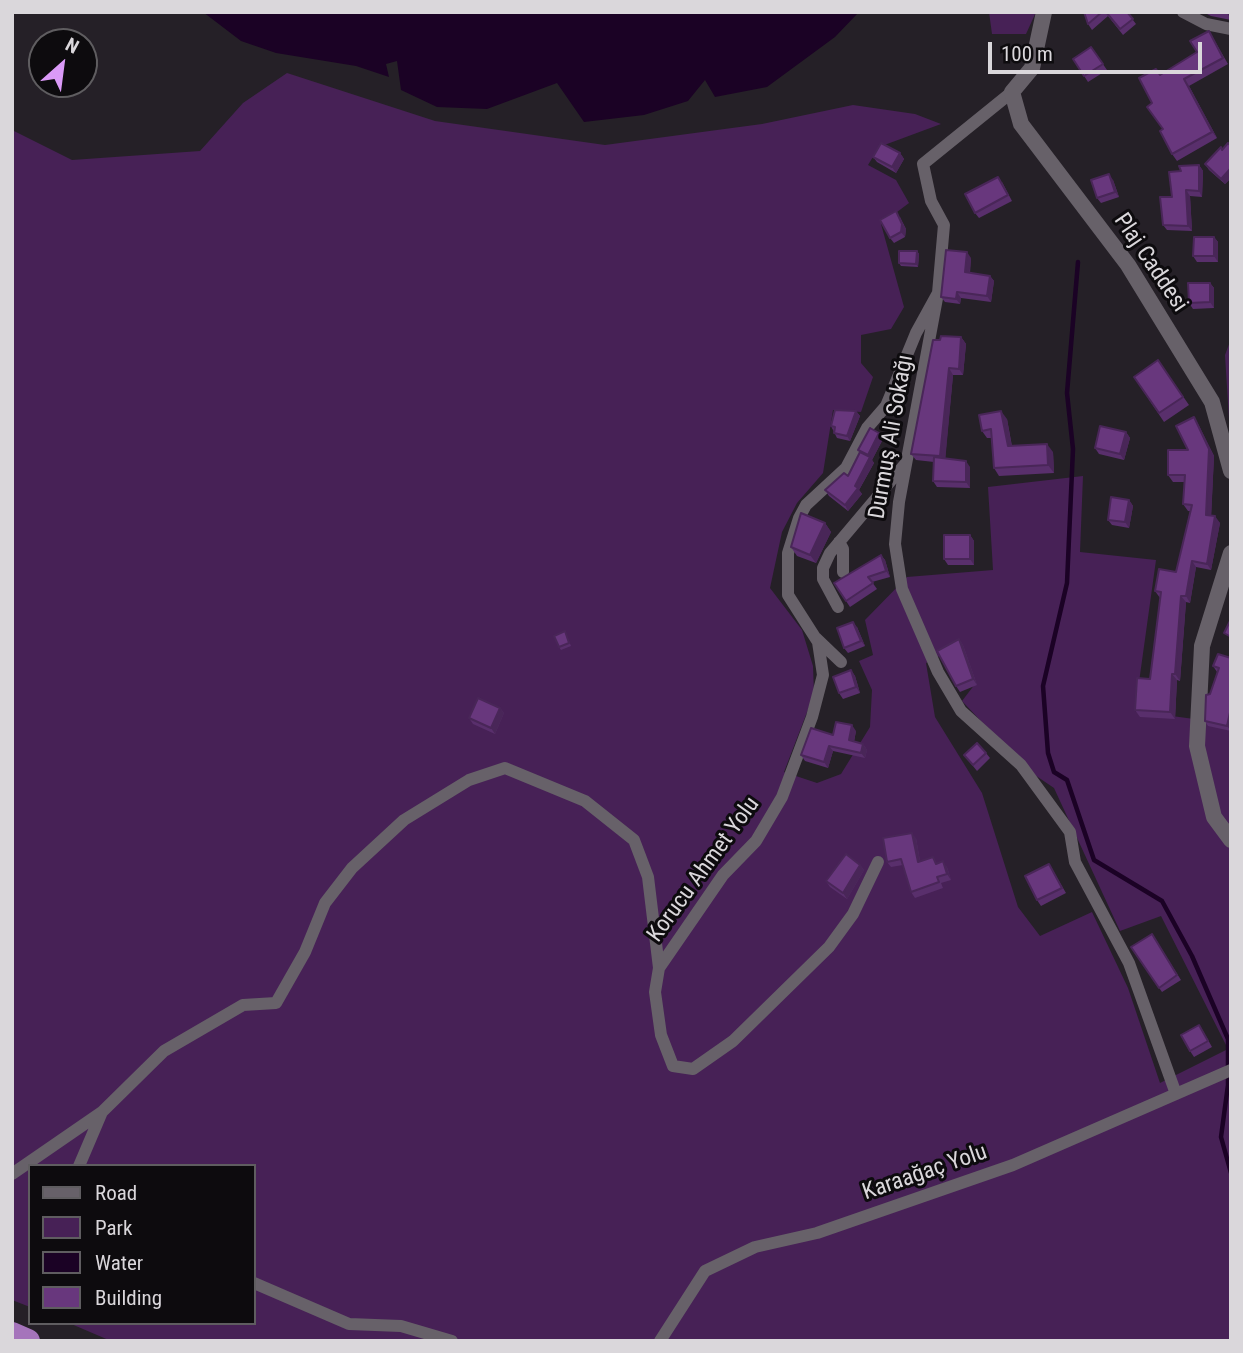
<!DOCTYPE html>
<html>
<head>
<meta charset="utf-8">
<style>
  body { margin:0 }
  #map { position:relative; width:1243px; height:1353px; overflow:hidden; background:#252027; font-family:"Roboto Condensed",sans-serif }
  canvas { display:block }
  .frame { position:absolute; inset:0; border:14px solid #dad7db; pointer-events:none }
  .legend { position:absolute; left:28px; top:1164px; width:228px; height:161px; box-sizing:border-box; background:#0d0b0e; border:2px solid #5f5d60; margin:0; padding:9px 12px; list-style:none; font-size:21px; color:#dad7db }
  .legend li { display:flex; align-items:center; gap:14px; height:35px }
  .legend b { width:35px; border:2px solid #5f5d60 }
  .north { position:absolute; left:28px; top:28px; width:70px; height:70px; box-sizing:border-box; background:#0d0b0e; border:2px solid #5f5d60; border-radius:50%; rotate:28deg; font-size:19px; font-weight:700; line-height:28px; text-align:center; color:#dad7db }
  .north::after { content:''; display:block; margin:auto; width:24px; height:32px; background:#da9af7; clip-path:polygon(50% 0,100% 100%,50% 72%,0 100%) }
  .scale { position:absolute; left:988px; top:42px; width:214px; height:32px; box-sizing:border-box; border:4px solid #dad7db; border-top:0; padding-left:9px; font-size:21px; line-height:24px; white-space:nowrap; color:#dad7db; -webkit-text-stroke:5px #0d0b0e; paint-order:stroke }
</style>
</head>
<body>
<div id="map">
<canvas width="1243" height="1353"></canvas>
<div class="frame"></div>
<ul class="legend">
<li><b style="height:9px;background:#676169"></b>Road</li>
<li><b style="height:19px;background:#472156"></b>Park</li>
<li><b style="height:19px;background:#1b0225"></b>Water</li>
<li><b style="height:19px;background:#68377d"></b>Building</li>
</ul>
<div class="north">N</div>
<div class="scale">100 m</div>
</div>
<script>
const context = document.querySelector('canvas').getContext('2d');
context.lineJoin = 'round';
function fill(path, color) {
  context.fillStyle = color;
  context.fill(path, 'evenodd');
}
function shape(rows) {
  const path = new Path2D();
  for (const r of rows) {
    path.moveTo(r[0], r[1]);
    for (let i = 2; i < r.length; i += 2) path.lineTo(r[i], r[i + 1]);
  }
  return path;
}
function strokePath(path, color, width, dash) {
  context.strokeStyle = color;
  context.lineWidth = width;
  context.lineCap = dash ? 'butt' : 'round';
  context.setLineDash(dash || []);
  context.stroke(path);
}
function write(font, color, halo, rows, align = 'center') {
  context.font = font + ' "Roboto Condensed",sans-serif';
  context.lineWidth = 6;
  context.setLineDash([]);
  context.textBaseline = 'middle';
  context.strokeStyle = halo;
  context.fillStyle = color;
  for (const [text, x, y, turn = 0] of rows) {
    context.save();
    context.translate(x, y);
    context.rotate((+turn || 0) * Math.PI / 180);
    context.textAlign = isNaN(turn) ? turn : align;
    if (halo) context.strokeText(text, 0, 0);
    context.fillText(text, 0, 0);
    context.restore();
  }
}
fill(shape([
  [989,12,1036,12,1026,34,992,34],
  [287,73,435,121,605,145,762,124,853,105,915,114,941,124,879,147,868,165,896,180,909,203,881,224,904,307,891,329,861,335,861,363,873,377,861,412,833,410,823,473,797,503,782,532,770,588,802,630,813,666,814,694,784,772,817,783,841,774,870,727,872,690,859,661,873,655,865,620,907,577,993,570,988,487,1083,476,1080,552,1156,560,1135,711,1231,724,1231,1341,111,1341,69,1323,254,1323,254,1166,30,1166,30,1307,12,1300,12,130,72,160,200,151,243,103],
  [957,647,975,684,962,701,1026,769,1054,788,1120,931,1161,916,1228,1049,1160,1083,1128,988,1092,912,1040,936,1018,907,982,793,935,717,926,663],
  [1231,339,1231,451,1225,355]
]), '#472156');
fill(shape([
  [203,12,859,12,835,37,767,87,715,97,705,80,688,101,644,115,584,122,557,83,487,109,437,107,401,90,397,61,386,64,389,77,356,66,276,53,241,41]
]), '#1b0225');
strokePath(shape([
  [1078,262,1067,393,1073,449,1067,583,1043,686,1048,753,1054,772,1067,780,1094,860,1162,901,1192,956,1228,1039,1228,1085,1221,1137,1231,1173]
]), '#1b0225', 4.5);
strokePath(shape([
  [1183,12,1206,24,1231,29],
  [1012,92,923,164,931,201,944,225,938,293,899,502,895,544,902,589,938,672,961,711,1021,765,1070,832,1075,862,1129,963,1176,1094],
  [839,542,843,549,843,572],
  [838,607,823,579,823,568,830,553,905,464],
  [816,638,841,662],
  [659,968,655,992,661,1035,673,1066,693,1069,733,1041,829,947,853,914,878,862],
  [79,1166,102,1112],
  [12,1174,102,1112,164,1051,243,1005,276,1003,305,952,325,903,352,868,404,820,469,780,505,768,585,801,634,840,648,877,659,968,723,875,756,841,782,797,812,717,823,675,818,642,788,595,788,553,799,518,806,505,846,468,867,428,886,406,916,333,938,293],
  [254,1283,349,1324,401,1326,452,1341],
  [660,1341,705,1271,755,1247,817,1233,1013,1165,1231,1070]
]), '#676169', 12);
strokePath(shape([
  [1044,12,1032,68,1012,92,1021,124,1128,265,1212,402,1231,471],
  [1231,553,1202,646,1197,746,1214,817,1231,840]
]), '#676169', 16);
strokePath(shape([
  [12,1334,28,1341]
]), '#a574bb', 24);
fill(shape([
  [1084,12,1127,12,1136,24,1123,35,1108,16,1092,30,1088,24],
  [1203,12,1231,12,1231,20,1211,16],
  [1209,31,1228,64,1189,86,1217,138,1177,161,1172,154,1152,103,1156,69,1160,75,1197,52],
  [1091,47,1107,70,1088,82,1073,59],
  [1231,146,1231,178,1225,184,1209,170,1205,164,1222,150],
  [900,153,904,159,896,173,877,162,873,157],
  [1199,165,1203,171,1202,197,1190,196,1192,231,1167,230,1163,225,1181,171],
  [1113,180,1119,197,1101,203,1097,198],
  [1002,182,1012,201,979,218,975,213],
  [900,217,906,229,905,237,894,243,890,238],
  [1214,237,1218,242,1218,262,1197,262,1193,256],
  [917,251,919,254,918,267,901,266,899,263],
  [971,258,970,273,990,276,994,281,991,302,961,298,960,304,945,302,941,297],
  [1210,283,1214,288,1214,308,1193,309,1189,303],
  [961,337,966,344,963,375,953,375,945,459,970,467,970,488,937,487,933,481,934,462,916,460,911,454,940,340],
  [1158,360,1189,405,1164,422,1134,377],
  [856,411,860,416,850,441,837,438,831,426],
  [1194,417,1198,424,1214,456,1211,516,1220,523,1211,570,1196,567,1190,603,1186,602,1180,681,1177,680,1175,719,1140,717,1135,710,1150,679,1160,598,1155,591,1176,572,1190,511,1188,511,1183,504,1185,482,1173,482,1168,475,1188,450],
  [1007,419,1012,446,1053,452,1054,473,999,476,994,468,992,438,987,438,982,431],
  [1126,432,1130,438,1124,460,1099,454,1095,448],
  [883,439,872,460,874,463,859,490,862,494,848,511,829,496,825,490,848,476,860,452,858,450],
  [1129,500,1133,506,1129,528,1112,525,1108,520],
  [825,523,831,532,816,563,797,556,791,547],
  [970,535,974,541,974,565,948,565,944,559],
  [881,555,885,560,890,577,872,582,877,589,850,607,834,583],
  [857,627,865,646,848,653,844,648],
  [565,631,571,646,561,650,559,647],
  [959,639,963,645,977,685,960,692,956,686],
  [1231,658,1231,731,1208,726,1205,721,1210,694,1217,672,1213,666],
  [851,670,855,676,860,693,843,699,839,693],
  [500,708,504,713,495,734,473,724,469,718],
  [856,731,854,742,863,744,867,750,865,758,833,751,828,768,805,761,801,755,833,735],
  [986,753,990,758,977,771,964,755],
  [916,838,920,861,938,863,947,867,951,880,941,883,943,888,915,898,911,892,903,865,891,867,887,862],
  [1049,864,1066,893,1041,906,1037,900],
  [860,865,864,870,847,899,830,887,826,881],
  [1152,934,1181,980,1162,992,1131,947],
  [1203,1031,1212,1047,1194,1057,1190,1051]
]), '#592f6c');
fill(shape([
  [1226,12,1231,12,1231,19],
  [1184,79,1189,86,1217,138,1212,132],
  [900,153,904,159,896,173,892,167],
  [1199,165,1203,171,1202,197,1199,191],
  [1231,168,1231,178,1225,184,1221,179],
  [1109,174,1113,180,1119,197,1115,192],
  [1186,190,1190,196,1192,231,1188,226],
  [896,211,906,229,905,237,901,232],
  [1214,237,1218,242,1218,262,1214,256],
  [917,251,919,254,918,267,916,264],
  [967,252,971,258,969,278,965,272],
  [990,276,994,281,991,302,987,296],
  [1210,283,1214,288,1214,308,1210,302],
  [957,292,961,298,960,304,956,299],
  [961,337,966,344,963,375,959,369],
  [949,368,953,375,945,463,940,456],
  [856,411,860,416,850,441,847,436],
  [1001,411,1007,419,1013,454,1008,446],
  [1194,417,1198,424,1214,456,1211,521,1206,515],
  [1126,432,1130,438,1124,460,1120,454],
  [879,433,883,439,872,460,874,463,859,490,862,494,848,511,845,505,870,457,868,455],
  [1047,444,1053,452,1054,473,1048,465],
  [966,461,970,467,970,488,966,482],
  [1129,500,1133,506,1129,528,1125,522],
  [1215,516,1220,523,1211,570,1207,564],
  [825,523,831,532,816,563,810,555],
  [970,535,974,541,974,565,970,559],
  [881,555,885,560,890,577,886,571],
  [1192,561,1196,567,1190,603,1186,596],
  [1181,596,1186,602,1180,681,1175,674],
  [853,622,857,627,865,646,861,641],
  [959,639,963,645,977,685,973,679],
  [851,670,855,676,860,693,856,687],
  [1172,674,1177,680,1175,719,1170,712],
  [500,708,504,713,495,734,491,728],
  [1231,708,1231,731,1227,726],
  [852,725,856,731,853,746,849,740],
  [863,744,867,750,865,758,861,753],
  [829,746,833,751,828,768,824,762],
  [912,833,916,838,921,867,918,862],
  [943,861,947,867,951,880,947,874],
  [860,865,864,870,847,899,843,893]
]), '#492658');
const building = shape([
  [1084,12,1102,12,1088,24,1084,12],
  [1106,12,1127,12,1133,19,1120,29,1106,12],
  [1209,31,1223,58,1184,79,1212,132,1172,154,1160,131,1163,129,1147,107,1152,103,1139,78,1156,69,1160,75,1197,52,1190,41,1209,31],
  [1091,47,1103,64,1084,76,1073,59,1091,47],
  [881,143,900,153,892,167,873,157,881,143],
  [1228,143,1231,146,1231,168,1221,179,1205,164,1221,147,1222,150,1228,143],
  [1199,165,1199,191,1186,190,1188,226,1163,225,1160,197,1172,197,1169,172,1181,171,1179,166,1199,165],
  [1109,174,1115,192,1097,198,1091,180,1109,174],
  [998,177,1008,195,975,213,965,194,998,177],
  [896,211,902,224,901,232,890,238,880,220,896,211],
  [1194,237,1214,237,1214,256,1193,256,1194,237],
  [946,250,967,252,965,272,990,276,987,296,957,292,956,299,941,297,946,250],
  [899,251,917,251,916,264,899,263,899,251],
  [1188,283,1210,283,1210,302,1189,303,1188,283],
  [941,336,961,337,959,369,949,368,940,456,911,454,933,340,940,340,941,336],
  [1158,360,1183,397,1159,413,1134,377,1158,360],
  [835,410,856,411,847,436,834,433,835,427,831,426,835,410],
  [1001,411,1008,446,1047,444,1048,465,994,468,991,429,982,431,979,415,1001,411],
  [1194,417,1209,449,1206,515,1215,516,1207,564,1192,561,1186,596,1181,596,1175,674,1172,674,1170,712,1135,710,1137,678,1150,679,1161,592,1155,591,1159,569,1176,572,1192,505,1183,504,1185,475,1168,475,1168,450,1188,450,1176,426,1194,417],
  [1100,426,1126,432,1120,454,1095,448,1100,426],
  [870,428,879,433,868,455,858,450,870,428],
  [860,452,870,457,855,486,858,488,845,505,825,490,844,473,848,476,860,452],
  [934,457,966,461,966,482,933,481,934,457],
  [1111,497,1129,500,1125,522,1108,520,1111,497],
  [801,513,825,523,810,555,791,547,801,513],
  [944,535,970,535,970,559,944,559,944,535],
  [881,555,886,571,868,577,873,583,846,601,834,583,881,555],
  [1231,619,1231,637,1224,633,1231,619],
  [853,622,861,641,844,648,837,628,853,622],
  [565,631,569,643,559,647,554,636,565,631],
  [959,639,973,679,956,686,937,651,959,639],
  [1218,654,1231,658,1231,708,1227,726,1205,721,1206,695,1210,694,1219,668,1213,666,1218,654],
  [851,670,856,687,839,693,833,677,851,670],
  [478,698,500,708,491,728,469,718,478,698],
  [836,722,852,725,849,740,863,744,861,753,829,746,824,762,801,755,811,728,833,735,836,722],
  [977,743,986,753,973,765,964,755,977,743],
  [912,833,918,862,933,857,936,864,943,861,947,874,937,877,939,882,911,892,901,859,887,862,883,838,912,833],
  [846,854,860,865,843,893,826,881,846,854],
  [1049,864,1062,888,1037,900,1025,876,1049,864],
  [1152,934,1177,975,1159,988,1131,947,1152,934],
  [1199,1025,1208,1041,1190,1051,1181,1035,1199,1025]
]);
fill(building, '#68377d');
strokePath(building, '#492658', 2);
write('23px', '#dad7db', '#0d0b0e', [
  ["Plaj Caddesi",1150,263,56],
  ["Durmuş Ali Sokağı",892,437,-80],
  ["Korucu Ahmet Yolu",704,870,-54],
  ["Karaağaç Yolu",925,1173,-19]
]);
</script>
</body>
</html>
